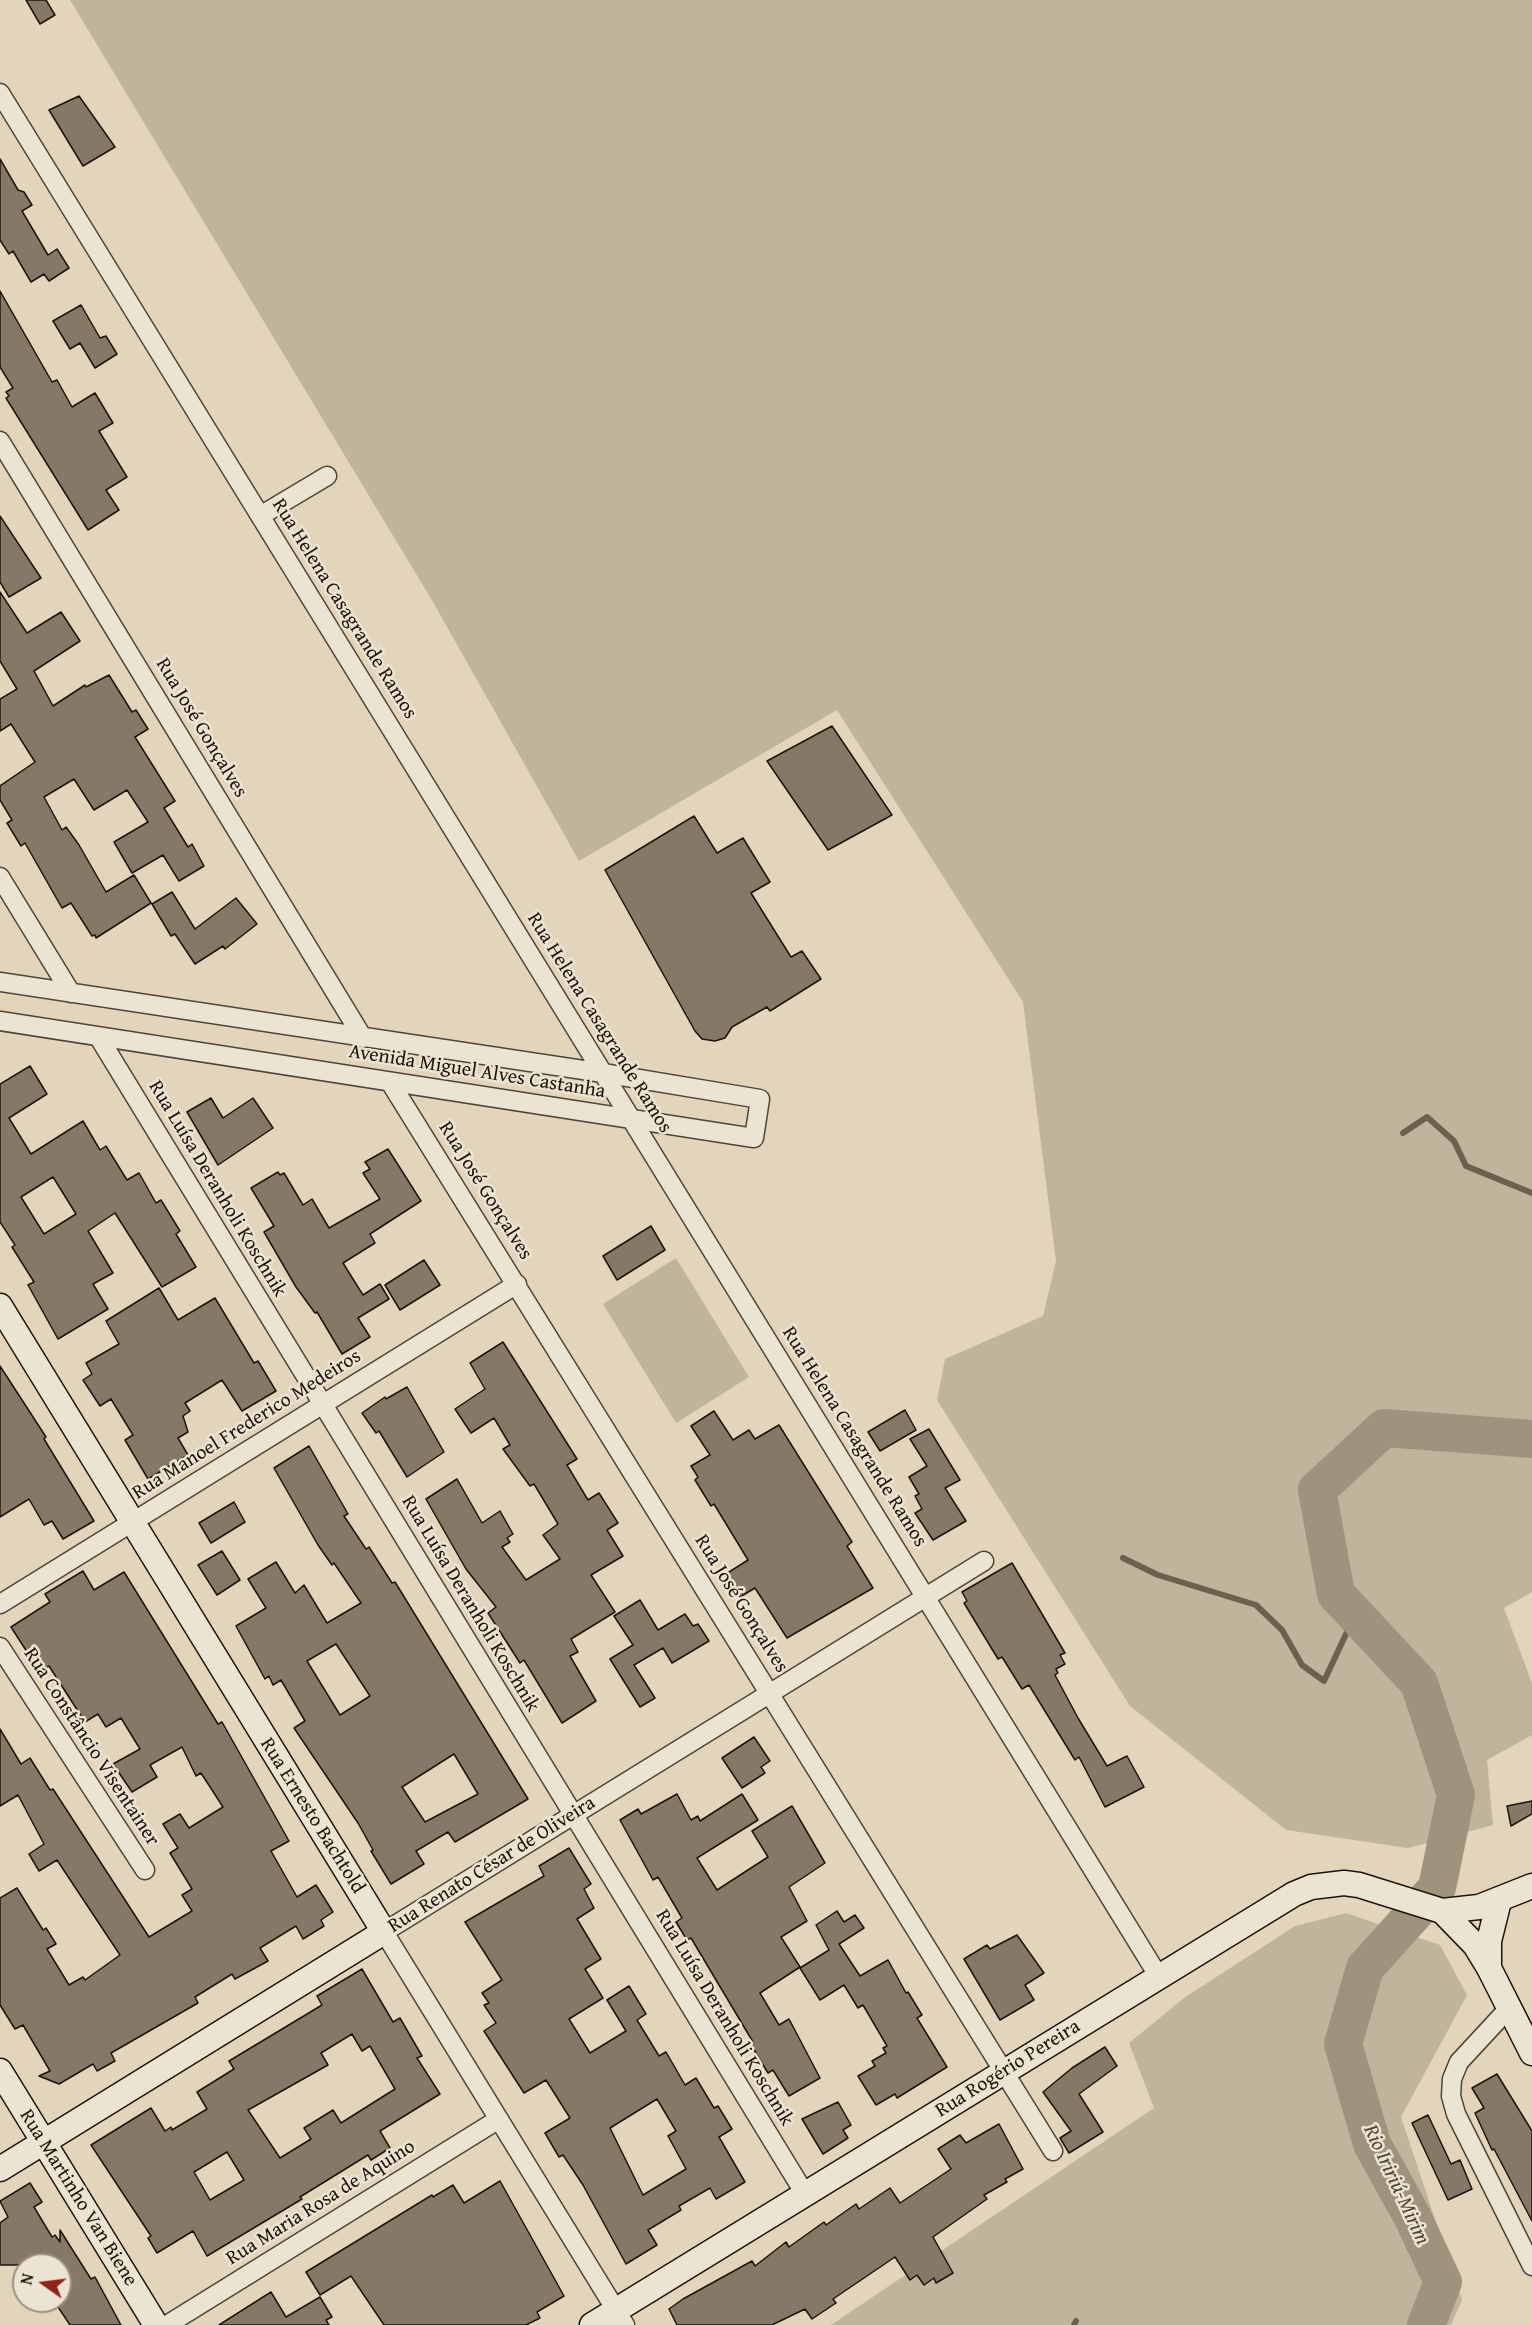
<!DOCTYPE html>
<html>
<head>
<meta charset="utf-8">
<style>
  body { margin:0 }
  #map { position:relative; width:1532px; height:2325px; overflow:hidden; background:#e2d5bb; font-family:"Gentium Book Plus",serif }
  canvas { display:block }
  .north { position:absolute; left:12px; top:2253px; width:60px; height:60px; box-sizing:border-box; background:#ece4d3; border:2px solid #9a9082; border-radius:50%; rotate:284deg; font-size:16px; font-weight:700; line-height:24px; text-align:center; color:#201309 }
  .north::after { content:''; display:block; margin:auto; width:21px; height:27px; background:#8f2418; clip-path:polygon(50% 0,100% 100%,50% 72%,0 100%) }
</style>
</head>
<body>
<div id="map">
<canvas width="1532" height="2325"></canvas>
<div class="north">N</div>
</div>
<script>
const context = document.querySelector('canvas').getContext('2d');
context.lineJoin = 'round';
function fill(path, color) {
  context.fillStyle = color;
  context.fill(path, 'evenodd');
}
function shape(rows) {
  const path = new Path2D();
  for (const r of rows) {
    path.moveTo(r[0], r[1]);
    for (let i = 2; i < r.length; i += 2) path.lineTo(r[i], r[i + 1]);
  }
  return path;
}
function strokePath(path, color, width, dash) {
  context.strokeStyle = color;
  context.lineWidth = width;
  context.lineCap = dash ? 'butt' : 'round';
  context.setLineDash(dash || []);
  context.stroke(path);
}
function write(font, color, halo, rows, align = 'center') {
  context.font = font + ' "Gentium Book Plus",serif';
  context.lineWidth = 5;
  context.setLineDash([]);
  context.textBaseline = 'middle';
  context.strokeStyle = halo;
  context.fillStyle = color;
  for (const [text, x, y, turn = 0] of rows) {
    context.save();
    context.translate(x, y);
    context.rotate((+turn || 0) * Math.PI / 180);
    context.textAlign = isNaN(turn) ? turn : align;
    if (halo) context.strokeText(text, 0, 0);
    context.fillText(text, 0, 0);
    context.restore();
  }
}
fill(shape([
  [70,0,1532,0,1532,1592,1504,1608,1532,1683,1532,1735,1487,1760,1493,1825,1408,1848,1286,1830,1130,1706,937,1400,945,1359,1043,1316,1056,1261,1023,1002,837,710,579,861,433,602],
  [676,1258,749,1377,676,1423,603,1304],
  [1346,1913,1440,1945,1467,1995,1401,2117,1462,2300,1451,2325,831,2325,1154,2108,1129,2043,1184,1998,1295,1926]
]), '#c1b49d');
strokePath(shape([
  [1403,1133,1427,1117,1454,1141,1466,1166,1532,1193],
  [1123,1558,1158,1575,1256,1605,1282,1630,1302,1665,1324,1681,1355,1615],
  [1074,2325,1076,2321]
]), '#6d604f', 6);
strokePath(shape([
  [1426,2325,1443,2282,1412,2216,1372,2144,1343,2044,1365,1968,1437,1888,1456,1795,1419,1683,1336,1594,1317,1490,1384,1428,1532,1439]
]), '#a0937e', 38);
const building = shape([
  [26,0,46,0,55,15,40,24,26,0],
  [79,96,115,147,83,166,49,110,79,96],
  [0,159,18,190,24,192,32,205,22,211,48,255,57,249,69,268,49,281,44,274,31,282,13,251,9,254,0,240,0,159],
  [0,291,52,382,57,380,72,407,95,393,113,423,99,431,127,477,106,490,119,510,88,530,6,398,9,396,6,392,13,388,0,367,0,291],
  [81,305,100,338,106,336,117,354,95,368,80,343,70,349,53,321,81,305],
  [0,516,41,578,9,597,0,582,0,516],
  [0,592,27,633,61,612,80,641,34,671,53,706,85,685,86,687,109,675,132,712,136,710,148,729,135,737,175,801,164,808,188,847,192,844,204,866,179,881,163,855,132,873,114,842,148,822,127,790,94,810,74,779,44,797,62,830,66,827,79,845,106,892,134,875,151,903,96,938,95,935,92,936,71,903,62,908,25,843,21,846,7,823,12,820,0,800,0,786,35,762,11,724,0,731,0,699,17,689,0,661,0,592],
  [832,726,892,815,828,850,767,761,832,726],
  [694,816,717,853,743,838,770,882,751,893,791,957,802,951,821,979,770,1011,767,1007,732,1027,725,1038,715,1041,702,1039,695,1031,605,870,694,816],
  [172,892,195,929,236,898,257,924,225,949,223,946,195,964,175,934,171,936,152,904,172,892],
  [30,1066,47,1094,9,1118,31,1154,83,1121,100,1150,106,1146,127,1180,139,1173,156,1203,161,1200,180,1231,176,1234,196,1267,162,1287,115,1213,88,1231,113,1273,93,1284,108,1309,58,1339,28,1285,34,1282,12,1247,15,1245,0,1222,0,1084,30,1066],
  [53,1177,76,1214,44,1234,21,1197,53,1177],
  [211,1098,223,1118,253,1098,273,1128,218,1165,187,1112,211,1098],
  [388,1149,421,1201,370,1234,375,1243,343,1263,363,1295,380,1284,389,1299,358,1318,370,1337,342,1354,317,1312,315,1313,296,1287,264,1232,274,1226,251,1188,278,1172,280,1175,284,1173,303,1205,312,1199,329,1228,380,1199,363,1173,370,1169,365,1162,388,1149],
  [651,1226,665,1250,617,1280,603,1256,651,1226],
  [424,1260,440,1285,400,1310,385,1285,424,1260],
  [159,1288,178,1320,215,1298,254,1363,258,1361,276,1391,242,1411,222,1380,185,1403,190,1411,183,1416,188,1432,178,1438,188,1455,148,1479,125,1440,133,1435,111,1399,100,1406,83,1380,92,1374,86,1363,119,1344,106,1321,159,1288],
  [503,1342,577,1459,567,1465,588,1500,599,1493,618,1523,607,1530,623,1556,591,1575,615,1612,571,1639,578,1652,570,1656,596,1701,562,1723,524,1660,520,1663,488,1613,496,1607,466,1569,426,1499,457,1479,482,1523,500,1511,513,1534,507,1538,510,1542,502,1547,526,1580,560,1559,543,1535,558,1524,534,1484,530,1486,503,1449,510,1445,494,1418,471,1433,455,1409,485,1389,470,1363,503,1342],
  [0,1366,46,1437,44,1439,94,1521,63,1539,52,1521,44,1525,29,1499,0,1517,0,1366],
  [407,1387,444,1452,407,1477,379,1431,376,1433,362,1413,385,1397,386,1399,407,1387],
  [905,1410,916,1430,880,1451,868,1432,905,1410],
  [714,1411,733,1440,749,1430,755,1439,779,1425,852,1542,847,1546,873,1588,787,1638,755,1588,740,1597,726,1574,748,1560,714,1504,711,1506,695,1480,698,1477,691,1466,710,1455,691,1426,714,1411],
  [929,1429,960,1480,945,1488,966,1521,933,1540,915,1513,922,1509,915,1496,919,1494,909,1477,927,1466,910,1439,929,1429],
  [309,1446,348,1514,344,1516,366,1549,369,1547,392,1583,395,1582,528,1799,455,1842,448,1832,416,1851,424,1864,391,1884,371,1851,373,1850,358,1823,294,1728,305,1721,281,1680,273,1685,269,1676,265,1679,236,1626,266,1608,248,1579,276,1562,295,1593,304,1585,327,1623,361,1603,334,1563,332,1565,318,1545,274,1468,309,1446],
  [336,1644,370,1696,340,1715,307,1661,336,1644],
  [454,1754,478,1794,425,1822,402,1787,454,1754],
  [234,1502,245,1522,211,1543,199,1523,234,1502],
  [222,1551,240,1580,217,1595,198,1565,222,1551],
  [1012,1563,1065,1653,1060,1655,1065,1664,1056,1669,1058,1673,1055,1675,1078,1718,1107,1766,1127,1756,1144,1787,1105,1807,1079,1757,1075,1760,1029,1685,1022,1689,1002,1657,998,1659,964,1603,967,1601,962,1592,1012,1563],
  [83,1571,94,1590,124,1572,218,1724,222,1722,289,1841,271,1851,297,1897,316,1885,333,1912,321,1920,324,1926,303,1939,296,1926,260,1948,268,1961,235,1979,232,1974,195,1997,198,2003,111,2053,115,2061,97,2071,93,2064,59,2084,39,2076,50,2071,23,2025,15,2029,0,2005,0,1898,17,1888,43,1930,46,1928,56,1944,47,1949,69,1985,83,1977,85,1980,120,1955,57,1860,39,1871,29,1854,44,1844,18,1795,0,1806,0,1729,21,1764,30,1758,50,1790,53,1789,149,1937,192,1911,182,1895,192,1889,170,1853,178,1848,163,1824,180,1814,189,1828,223,1807,201,1773,196,1776,182,1747,150,1765,157,1777,132,1792,113,1764,140,1749,121,1718,106,1727,98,1714,85,1722,49,1666,40,1672,11,1627,50,1602,45,1594,83,1571],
  [640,1600,658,1630,685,1614,693,1626,698,1624,709,1641,672,1663,663,1648,634,1665,655,1698,640,1707,610,1659,633,1645,614,1616,640,1600],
  [754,1737,770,1761,761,1767,765,1773,742,1788,722,1758,754,1737],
  [677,1794,691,1820,698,1816,700,1821,742,1794,758,1820,697,1858,717,1890,768,1857,752,1831,792,1806,825,1863,789,1887,807,1921,781,1937,800,1967,760,1993,779,2025,789,2019,820,2078,789,2096,773,2070,768,2073,750,2043,753,2042,691,1938,687,1940,676,1922,682,1918,658,1877,653,1880,620,1820,638,1809,641,1814,677,1794],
  [1532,1801,1532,1814,1511,1826,1507,1806,1532,1801],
  [569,1848,591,1884,584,1889,594,1908,577,1919,601,1959,585,1969,603,1998,569,2019,590,2053,626,2031,607,2000,629,1986,646,2014,637,2020,659,2056,666,2052,685,2085,696,2078,714,2108,718,2106,732,2129,719,2137,745,2182,716,2199,710,2188,679,2206,681,2210,648,2230,657,2245,626,2264,583,2185,563,2155,559,2157,545,2133,570,2118,546,2080,524,2093,484,2031,496,2023,484,2005,489,2003,482,1993,502,1980,465,1922,544,1876,539,1866,569,1848],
  [657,2099,676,2131,668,2136,686,2169,643,2195,610,2128,657,2099],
  [837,1911,844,1922,855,1915,864,1928,839,1944,860,1976,888,1960,906,1993,908,1992,922,2015,917,2018,947,2067,897,2098,895,2094,876,2105,858,2076,875,2066,872,2061,886,2053,883,2048,887,2046,863,2005,858,2008,844,1985,820,2000,800,1968,829,1950,816,1925,837,1911],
  [1017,1935,1044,1973,1025,1985,1034,2000,1000,2020,964,1959,987,1945,990,1949,1017,1935],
  [362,1969,393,2022,400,2018,422,2056,417,2058,440,2094,380,2131,390,2148,371,2160,368,2155,300,2197,302,2199,207,2256,193,2231,157,2253,148,2238,151,2236,91,2145,151,2108,165,2131,171,2127,172,2130,207,2109,197,2092,234,2069,229,2061,322,2005,317,1996,362,1969],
  [352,2034,362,2051,370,2046,395,2089,341,2123,333,2110,304,2128,311,2139,280,2158,248,2110,328,2065,321,2053,352,2034],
  [227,2152,244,2180,210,2200,194,2172,227,2152],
  [1105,2047,1117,2066,1079,2094,1103,2132,1069,2153,1060,2138,1071,2131,1043,2092,1072,2068,1105,2047],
  [1497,2074,1532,2131,1532,2221,1494,2149,1492,2150,1475,2113,1484,2108,1472,2088,1497,2074],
  [838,2102,851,2125,843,2130,848,2138,823,2154,802,2119,838,2102],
  [1428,2115,1451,2164,1460,2160,1472,2189,1448,2200,1412,2123,1428,2115],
  [999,2124,1023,2169,1005,2179,1007,2182,984,2195,987,2199,933,2237,953,2273,936,2283,934,2278,924,2285,917,2275,910,2280,895,2257,833,2299,836,2303,812,2319,805,2309,772,2325,677,2325,669,2309,683,2299,752,2261,755,2266,786,2242,789,2247,824,2222,826,2225,856,2204,859,2209,890,2188,900,2203,951,2169,938,2149,960,2135,966,2143,999,2124],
  [500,2181,564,2296,537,2312,540,2318,526,2325,384,2325,351,2276,320,2295,306,2272,432,2195,433,2197,453,2185,464,2203,500,2181],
  [30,2183,42,2202,34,2207,52,2237,55,2235,60,2242,60,2230,91,2279,95,2277,121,2325,70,2325,56,2304,65,2299,60,2289,60,2265,0,2265,0,2223,8,2217,0,2201,30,2183],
  [271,2292,286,2317,320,2297,332,2317,326,2320,329,2325,219,2325,271,2292]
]);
fill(building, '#857866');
strokePath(building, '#201309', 1.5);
const street = shape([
  [0,93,1159,1977],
  [0,441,363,1038],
  [260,516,327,476],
  [0,877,71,993],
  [0,982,603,1073,760,1099,754,1138,0,1021],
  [98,1036,805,2194],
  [390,1082,1053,2151],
  [0,1604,517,1284],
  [0,1647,145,1870],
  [1509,2008,1459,2062,1452,2079,1451,2096,1456,2114,1532,2266],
  [167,2325,499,2119],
  [625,2325,384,1932,984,1561]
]);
const secondary = shape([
  [0,1306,384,1932,0,2169],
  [1442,1911,1479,1907,1532,1886],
  [1489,1968,1489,1941,1499,1901],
  [0,2071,156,2325],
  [592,2325,1294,1894,1311,1887,1344,1883,1359,1885,1442,1911,1475,1945,1489,1968,1532,2053]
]);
strokePath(street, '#504436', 21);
strokePath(secondary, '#201309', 27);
strokePath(street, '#ece4d3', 18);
strokePath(secondary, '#ece4d3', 24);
write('20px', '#201309', '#ece4d3', [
  ["Rua Helena Casagrande Ramos",344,609,58],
  ["Rua José Gonçalves",201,728,59],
  ["Rua Helena Casagrande Ramos",599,1023,58],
  ["Avenida Miguel Alves Castanha",477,1072,9],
  ["Rua Luísa Deranholi Koschnik",217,1189,59],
  ["Rua José Gonçalves",485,1191,58],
  ["Rua Manoel Frederico Medeiros",247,1425,-32],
  ["Rua Helena Casagrande Ramos",854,1437,58],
  ["Rua Luísa Deranholi Koschnik",470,1604,59],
  ["Rua José Gonçalves",741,1604,58],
  ["Rua Constâncio Visentainer",91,1747,57],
  ["Rua Ernesto Bachtold",312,1816,58],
  ["Rua Renato César de Oliveira",492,1865,-32],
  ["Rua Luísa Deranholi Koschnik",724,2018,59],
  ["Rua Rogério Pereira",1008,2069,-32],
  ["Rua Martinho Van Biene",78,2198,58],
  ["Rua Maria Rosa de Aquino",321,2203,-32]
]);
write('italic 21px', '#534638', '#ece4d3', [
  ["Rio Iririú-Mirim",1396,2185,65]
]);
</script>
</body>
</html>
